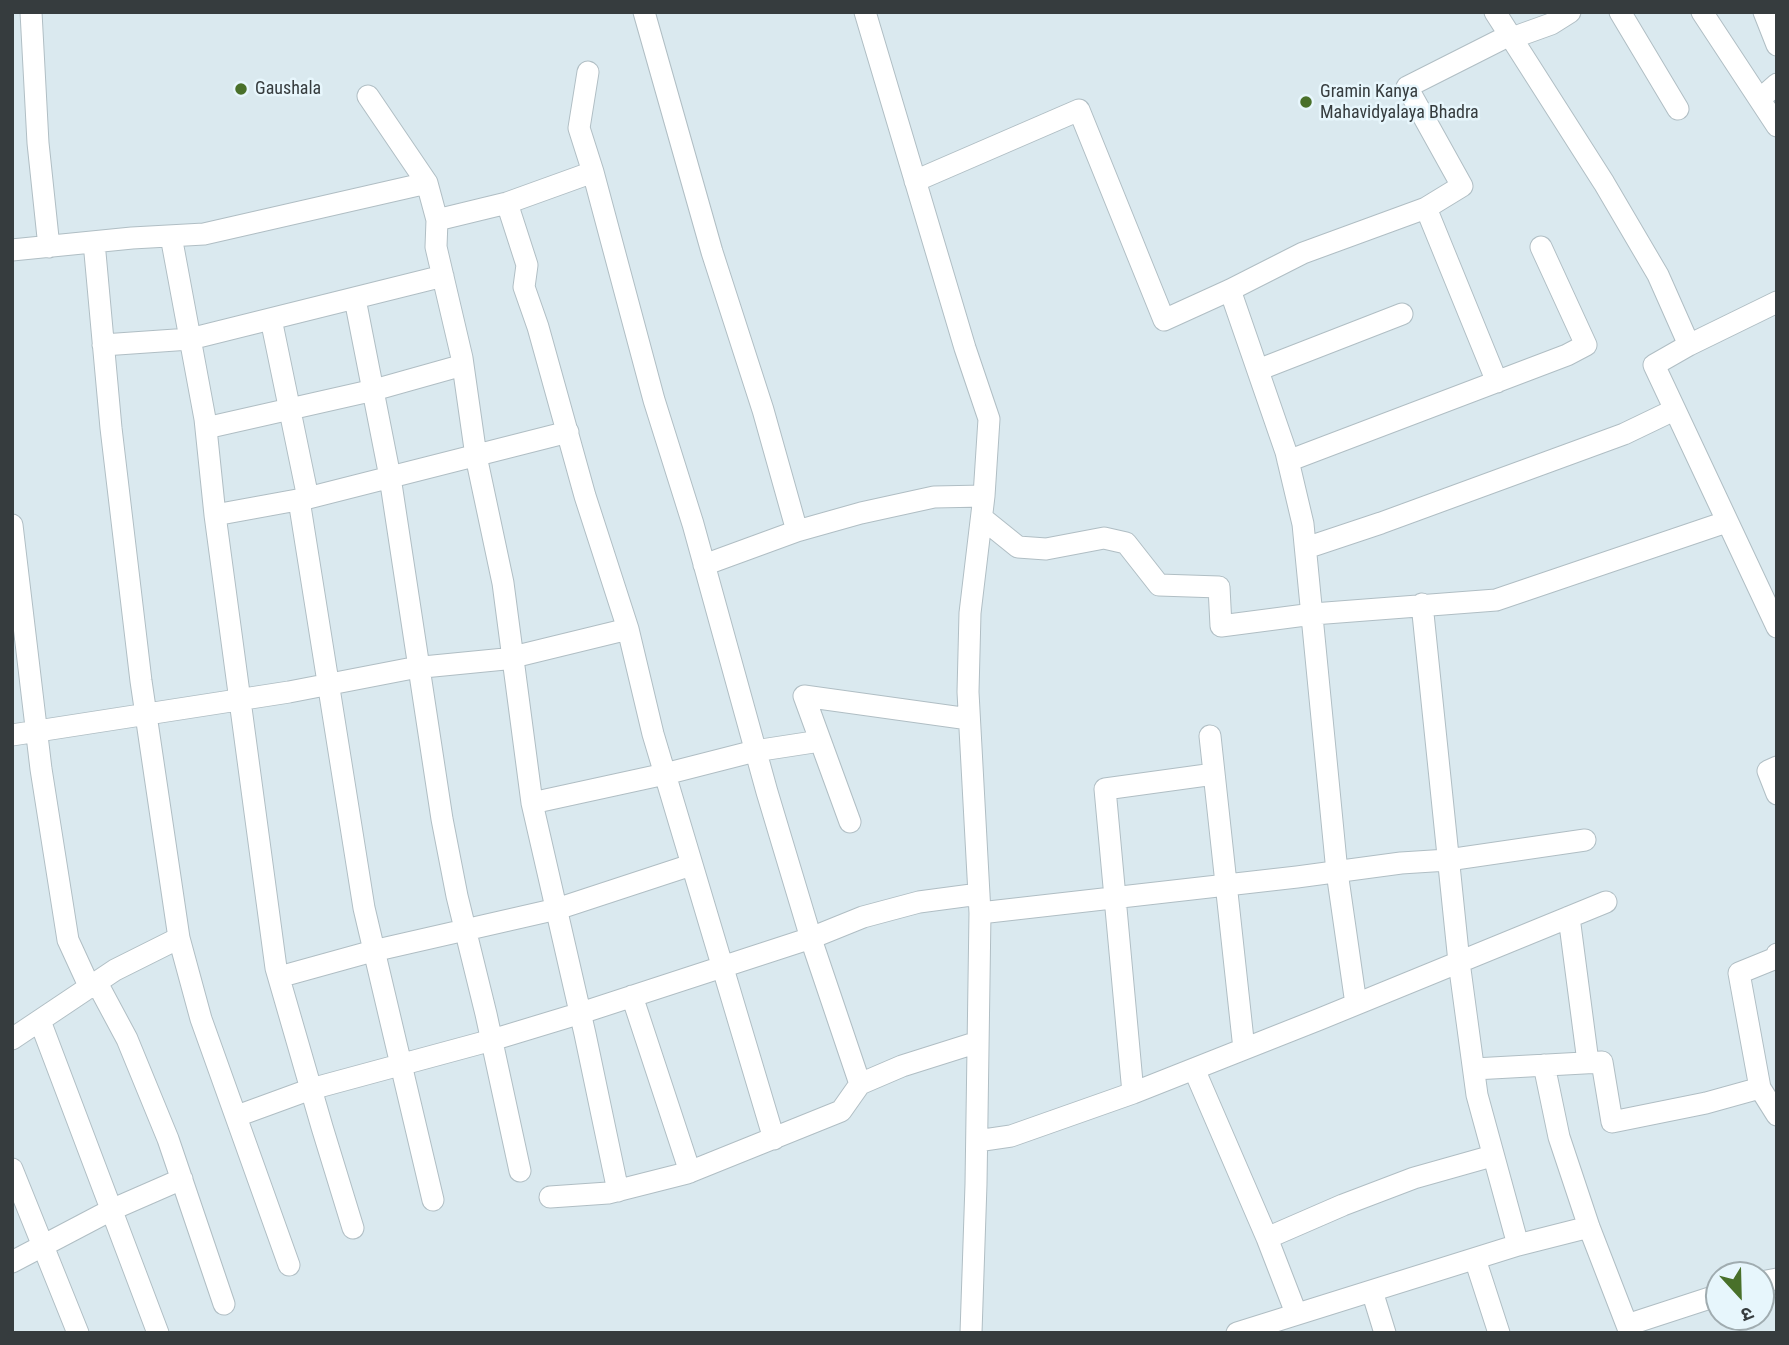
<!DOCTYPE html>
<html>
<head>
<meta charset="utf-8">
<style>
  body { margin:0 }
  #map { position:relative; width:1789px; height:1345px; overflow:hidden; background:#dae9ef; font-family:"Roboto Condensed","Noto Sans Devanagari",sans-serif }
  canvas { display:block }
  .frame { position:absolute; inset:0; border:14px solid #363c3e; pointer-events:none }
  .north { position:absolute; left:1705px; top:1261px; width:70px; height:70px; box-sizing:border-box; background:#e7f6fc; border:2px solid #a0acb0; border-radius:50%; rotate:158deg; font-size:19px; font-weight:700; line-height:28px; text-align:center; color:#363c3e }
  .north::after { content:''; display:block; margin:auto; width:24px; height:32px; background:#49702a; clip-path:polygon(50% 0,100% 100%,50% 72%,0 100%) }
</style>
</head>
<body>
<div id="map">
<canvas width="1789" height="1345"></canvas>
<div class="frame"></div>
<div class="north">उ</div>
</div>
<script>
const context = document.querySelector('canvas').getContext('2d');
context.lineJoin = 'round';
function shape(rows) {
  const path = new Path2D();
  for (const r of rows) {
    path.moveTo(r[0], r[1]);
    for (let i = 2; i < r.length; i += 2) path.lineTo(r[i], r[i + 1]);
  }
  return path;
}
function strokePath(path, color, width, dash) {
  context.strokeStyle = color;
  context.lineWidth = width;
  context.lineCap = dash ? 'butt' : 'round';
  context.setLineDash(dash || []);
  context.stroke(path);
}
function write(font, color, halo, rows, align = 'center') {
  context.font = font + ' "Roboto Condensed",sans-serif';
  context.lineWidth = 5;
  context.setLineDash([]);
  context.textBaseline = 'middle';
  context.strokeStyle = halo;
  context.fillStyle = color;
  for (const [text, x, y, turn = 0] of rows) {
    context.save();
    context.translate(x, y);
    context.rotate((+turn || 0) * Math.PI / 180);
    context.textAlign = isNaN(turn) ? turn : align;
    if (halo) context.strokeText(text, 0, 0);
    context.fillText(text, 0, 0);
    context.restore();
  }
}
const street = shape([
  [31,12,38,143,49,247],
  [644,12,712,252,763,410,797,531],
  [865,12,965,348,989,419,984,496,970,613,968,692,980,913,976,1184,971,1333],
  [1495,12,1604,183,1658,275,1689,345,1654,365,1777,627],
  [1620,12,1678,109],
  [1702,12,1777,126],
  [1764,12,1777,45],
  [1512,38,1551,24,1570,12],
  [588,72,579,128,593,172,654,400,693,524,767,792,813,945,860,1084],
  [368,96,427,183,437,220,436,247,462,358,476,456,503,583,532,803,585,1034,618,1191],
  [1760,99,1777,84],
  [915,181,1079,110,1164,320,1230,290,1303,253,1426,208,1462,186,1407,87,1510,35],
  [507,203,527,265,524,287,538,327,585,496,628,629,653,734,774,1139],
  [1426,208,1497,382],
  [437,220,507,203,593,172],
  [171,236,205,419,215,515,276,968,322,1127,353,1228],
  [94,242,111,428,141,681,179,938,201,1019,289,1265],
  [12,250,132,238,204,234,427,183],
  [1230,290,1286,452,1303,524,1337,872,1356,1004],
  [355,299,390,477,442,819,457,896,486,1014,520,1171],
  [271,319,308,498],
  [103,345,190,339,443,276],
  [1689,345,1777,302],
  [1258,370,1402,314],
  [206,428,374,390,463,365],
  [1288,461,1567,355,1586,345,1541,247],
  [299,500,364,908,433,1200],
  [215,515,308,498,568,432],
  [982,518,1018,547,1046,549,1104,538,1126,543,1159,585,1219,587,1221,626,1313,614,1496,600,1726,522],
  [12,525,41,769,68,940,90,988],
  [1306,548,1381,523,1624,434,1674,410],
  [704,565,797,531,861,513,934,497,984,496],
  [1422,604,1459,962,1477,1095,1518,1245],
  [12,735,289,692,413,668,505,659,628,629],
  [1210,736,1244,1049],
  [1777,767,1768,771,1777,794],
  [532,803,665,774,755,751,820,741],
  [850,822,804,696,969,719],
  [980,913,1297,877,1401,863,1448,860,1585,840],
  [1569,917,1588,1062],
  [279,977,373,951,557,909,691,865],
  [97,983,127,1039,168,1139,224,1304],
  [632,996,690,1172],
  [40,1021,158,1333],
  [12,1039,115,970,179,938],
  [1544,1065,1559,1137,1589,1227,1630,1333],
  [1194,1069,1267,1238,1296,1313],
  [1474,1069,1602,1062,1612,1122,1706,1103,1760,1088,1777,1115],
  [1760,1088,1739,973,1776,958,1777,954],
  [1133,1093,1105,789,1214,774],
  [237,1116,311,1089,492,1040,581,1013,811,938,863,917,919,902,979,894],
  [977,1141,1011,1136,1133,1093,1320,1019,1606,902],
  [12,1169,78,1333],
  [550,1197,608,1193,687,1173,841,1111,860,1084,902,1066,978,1042],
  [1267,1238,1343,1205,1414,1178,1492,1156],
  [1475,1259,1499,1333],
  [12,1262,111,1210,182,1179],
  [1761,1282,1777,1279],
  [1372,1291,1385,1333],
  [1627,1325,1719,1295],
  [1237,1333,1518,1245,1589,1227]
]);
strokePath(street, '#b0bec4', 23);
strokePath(street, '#fff', 21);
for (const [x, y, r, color] of [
  [241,89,7,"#49702a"],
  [1306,102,7,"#49702a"]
]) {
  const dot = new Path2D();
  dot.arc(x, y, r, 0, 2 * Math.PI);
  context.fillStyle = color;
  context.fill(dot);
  strokePath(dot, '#e7f6fc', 2.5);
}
write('18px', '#363c3e', '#e7f6fc', [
  ["Gaushala",255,89],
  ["Gramin Kanya",1320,92],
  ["Mahavidyalaya Bhadra",1320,113]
], 'left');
</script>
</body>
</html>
